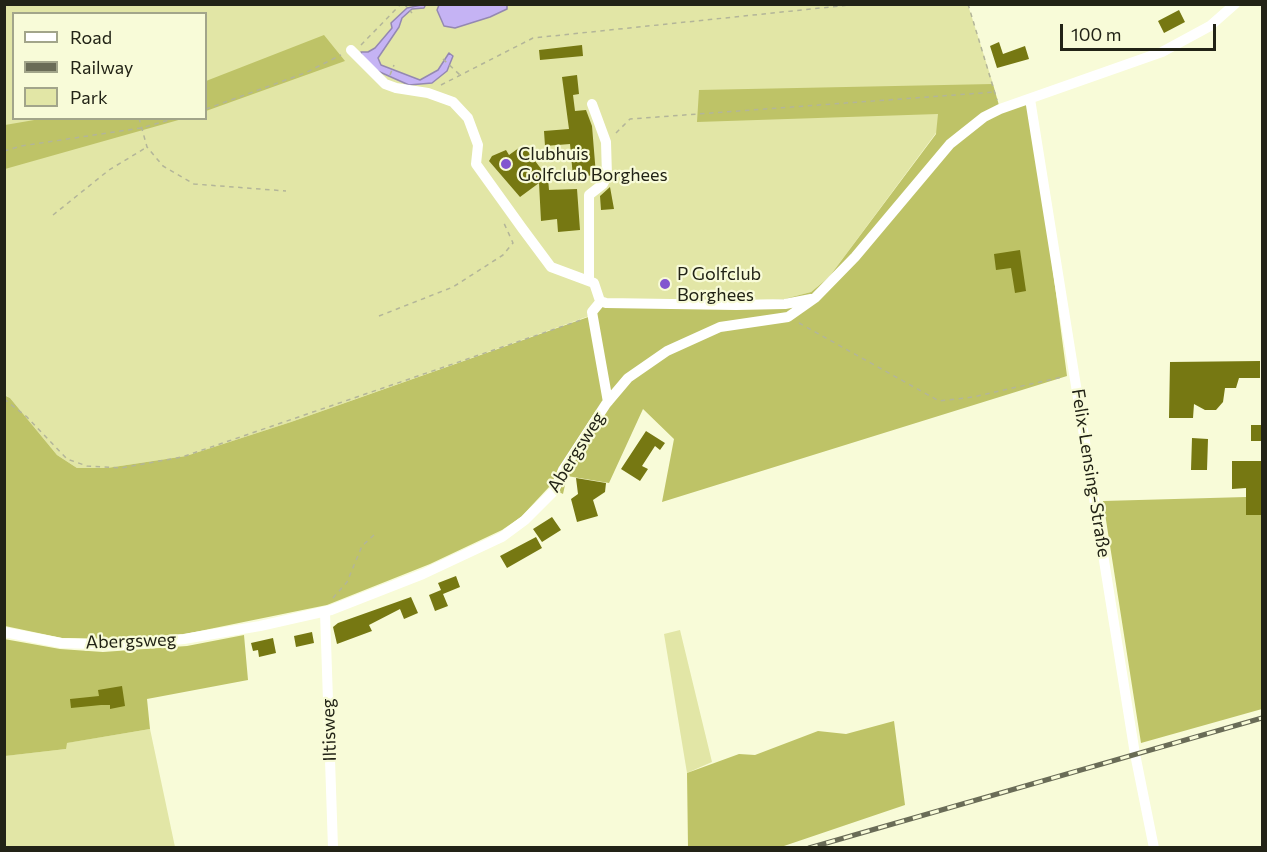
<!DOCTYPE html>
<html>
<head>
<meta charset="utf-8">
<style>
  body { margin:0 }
  #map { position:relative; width:1267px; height:852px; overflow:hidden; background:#f8fbd8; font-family:Commissioner,sans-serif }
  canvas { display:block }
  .frame { position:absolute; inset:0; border:6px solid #222316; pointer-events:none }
  .legend { position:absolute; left:12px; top:12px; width:195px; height:108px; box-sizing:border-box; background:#f8fbd8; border:2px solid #a2a58a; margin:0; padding:8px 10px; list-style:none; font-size:18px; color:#222316 }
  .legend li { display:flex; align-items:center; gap:12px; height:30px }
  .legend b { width:30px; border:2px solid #a2a58a }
  .scale { position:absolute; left:1060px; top:24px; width:156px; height:27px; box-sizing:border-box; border:3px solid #222316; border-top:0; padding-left:8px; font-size:18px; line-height:21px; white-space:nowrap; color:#222316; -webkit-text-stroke:4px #f8fbd8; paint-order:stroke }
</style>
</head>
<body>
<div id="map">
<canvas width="1267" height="852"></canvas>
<div class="frame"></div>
<ul class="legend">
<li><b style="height:8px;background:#fff"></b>Road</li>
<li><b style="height:8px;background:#6a6c57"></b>Railway</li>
<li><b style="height:16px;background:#e2e6a6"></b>Park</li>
</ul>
<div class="scale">100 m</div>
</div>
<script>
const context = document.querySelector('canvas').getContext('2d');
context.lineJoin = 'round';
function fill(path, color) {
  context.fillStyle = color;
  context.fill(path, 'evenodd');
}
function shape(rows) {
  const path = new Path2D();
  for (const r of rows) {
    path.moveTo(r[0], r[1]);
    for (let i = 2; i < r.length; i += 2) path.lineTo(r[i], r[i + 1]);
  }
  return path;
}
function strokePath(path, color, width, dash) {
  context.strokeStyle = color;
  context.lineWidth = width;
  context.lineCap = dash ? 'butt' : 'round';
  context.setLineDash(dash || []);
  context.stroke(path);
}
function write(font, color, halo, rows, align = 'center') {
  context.font = font + ' Commissioner,sans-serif';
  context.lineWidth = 4.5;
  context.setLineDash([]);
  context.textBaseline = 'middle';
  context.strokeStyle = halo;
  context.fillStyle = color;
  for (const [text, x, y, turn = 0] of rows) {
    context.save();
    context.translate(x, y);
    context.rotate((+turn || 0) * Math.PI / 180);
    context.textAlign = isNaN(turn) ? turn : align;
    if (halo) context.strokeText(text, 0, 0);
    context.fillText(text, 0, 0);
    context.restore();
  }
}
fill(shape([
  [5,5,968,5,993,84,936,133,829,277,811,292,784,299,592,315,291,422,186,456,107,468,77,468,57,455,10,398,5,395],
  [14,14,206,14,206,118,14,118],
  [680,630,712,762,687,773,664,634],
  [150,729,175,847,5,847,4,756,66,749,66,743]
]), '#e2e6a6');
fill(shape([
  [324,35,345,61,206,111,206,81],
  [993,84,1000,109,1030,99,1067,376,662,502,674,439,643,409,609,483,567,476,563,494,549,487,521,517,502,530,430,564,327,605,185,634,123,639,62,638,5,626,4,395,10,398,57,455,77,468,107,468,186,456,291,422,591,316,603,299,751,301,784,299,811,292,829,277,936,134,938,114,697,122,699,90],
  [40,119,40,118,182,119,5,169,5,125],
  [1246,497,1262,515,1262,709,1141,743,1103,501],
  [244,635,248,680,147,699,150,729,67,743,66,749,5,756,4,639,60,649,103,652,187,646],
  [894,721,905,805,781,847,688,847,687,773,739,754,755,755,818,731,846,734]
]), '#bec367');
const water = shape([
  [426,4,424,8,412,9,402,18,399,27,378,58,381,65,420,80,438,70,449,53,453,56,447,71,432,83,409,85,373,69,362,57,361,52,368,52,375,48,392,28,391,23,407,8,426,4],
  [439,5,507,5,507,9,490,17,455,28,444,26,437,10,439,5]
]);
fill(water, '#c5b3f4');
strokePath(water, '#9488b1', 1.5);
fill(shape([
  [1179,10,1185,22,1164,33,1158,21],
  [999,42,1003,54,1025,46,1029,59,997,68,990,46],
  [582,45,583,56,540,60,539,50],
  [577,75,579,94,573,95,575,111,586,110,592,126,596,175,573,177,570,144,545,146,544,131,569,129,562,77],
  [523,145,548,178,549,190,577,189,580,230,558,232,557,219,541,221,539,183,520,197,489,161,492,156,506,150,509,155],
  [610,187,614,209,601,210,600,196],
  [1020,250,1026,291,1015,293,1011,268,996,270,994,254],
  [1260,361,1260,378,1239,378,1236,388,1225,388,1223,402,1216,410,1205,410,1194,404,1193,418,1169,418,1170,362],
  [1251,425,1263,425,1263,441,1251,441],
  [646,431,665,443,660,450,655,446,642,466,648,469,640,481,621,469],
  [1192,438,1208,439,1207,470,1191,470],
  [1232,461,1263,461,1263,515,1246,515,1246,488,1232,489],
  [576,478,606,483,605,492,593,500,598,516,577,522,571,499,578,494],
  [552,517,561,530,542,542,533,529],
  [536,537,542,548,507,568,500,556],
  [456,576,460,587,443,594,448,606,435,611,429,595,441,590,438,583],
  [411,597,418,613,404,619,400,609,369,625,372,631,337,644,333,627,338,623],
  [312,632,314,643,296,647,294,636],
  [273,638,276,653,259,657,258,650,253,651,251,643],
  [122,686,125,706,110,709,110,705,101,705,71,708,70,699,99,696,98,690]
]), '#767812');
strokePath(shape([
  [404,4,412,13],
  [968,4,997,100],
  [361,45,401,4],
  [443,59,460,75],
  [390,75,394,65],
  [441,85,533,38,859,4],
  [206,109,305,73,341,55],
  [139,118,147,147,163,166,194,184,286,191],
  [616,133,630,119,995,92],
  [4,151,21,146,141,128,176,118],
  [53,215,109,170,147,147],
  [379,316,453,287,503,255,513,243,503,221],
  [799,323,939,401,973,397,1062,377],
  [4,399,27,417,67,459,87,466,121,468,182,457,581,320],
  [333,598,347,582,362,546,374,535]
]), '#b3b599', 1.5, [4.5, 4.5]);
strokePath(shape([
  [351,50,385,84,396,88,428,93,453,102,468,118,478,145,476,164,522,228,551,267,594,283,600,301,606,303,736,305,785,304,811,299],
  [1030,99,1135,754,1154,848],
  [589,279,589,195,603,184,607,176,606,142,592,104],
  [601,301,592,312,608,402],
  [325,612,333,848],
  [4,632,61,643,121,645,184,639,260,626,331,610,423,574,502,537,525,520,554,491,563,470,606,404,628,378,667,351,720,327,788,317,815,298,855,257,950,144,984,117,1000,109,1162,52,1210,26,1235,4]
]), '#fff', 10);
const rail = shape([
  [809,848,1262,718]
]);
strokePath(rail, '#6a6c57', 5);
strokePath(rail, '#f8fbd8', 3, [9]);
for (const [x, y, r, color] of [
  [506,164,6,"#8256cf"],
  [665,284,6,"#8256cf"]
]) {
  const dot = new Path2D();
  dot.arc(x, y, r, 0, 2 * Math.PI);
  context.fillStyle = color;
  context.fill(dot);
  strokePath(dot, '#f8fbd8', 2);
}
write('18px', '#222316', '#f8fbd8', [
  ["Clubhuis",518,154],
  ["Golfclub Borghees",518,175],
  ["P Golfclub",677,274],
  ["Borghees",677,295]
], 'left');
write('18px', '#222316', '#f8fbd8', [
  ["Abergsweg",576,452,-58],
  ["Felix-Lensing-Straße",1091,473,81],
  ["Abergsweg",131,641,-2],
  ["Iltisweg",329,730,-92]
]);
</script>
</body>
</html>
